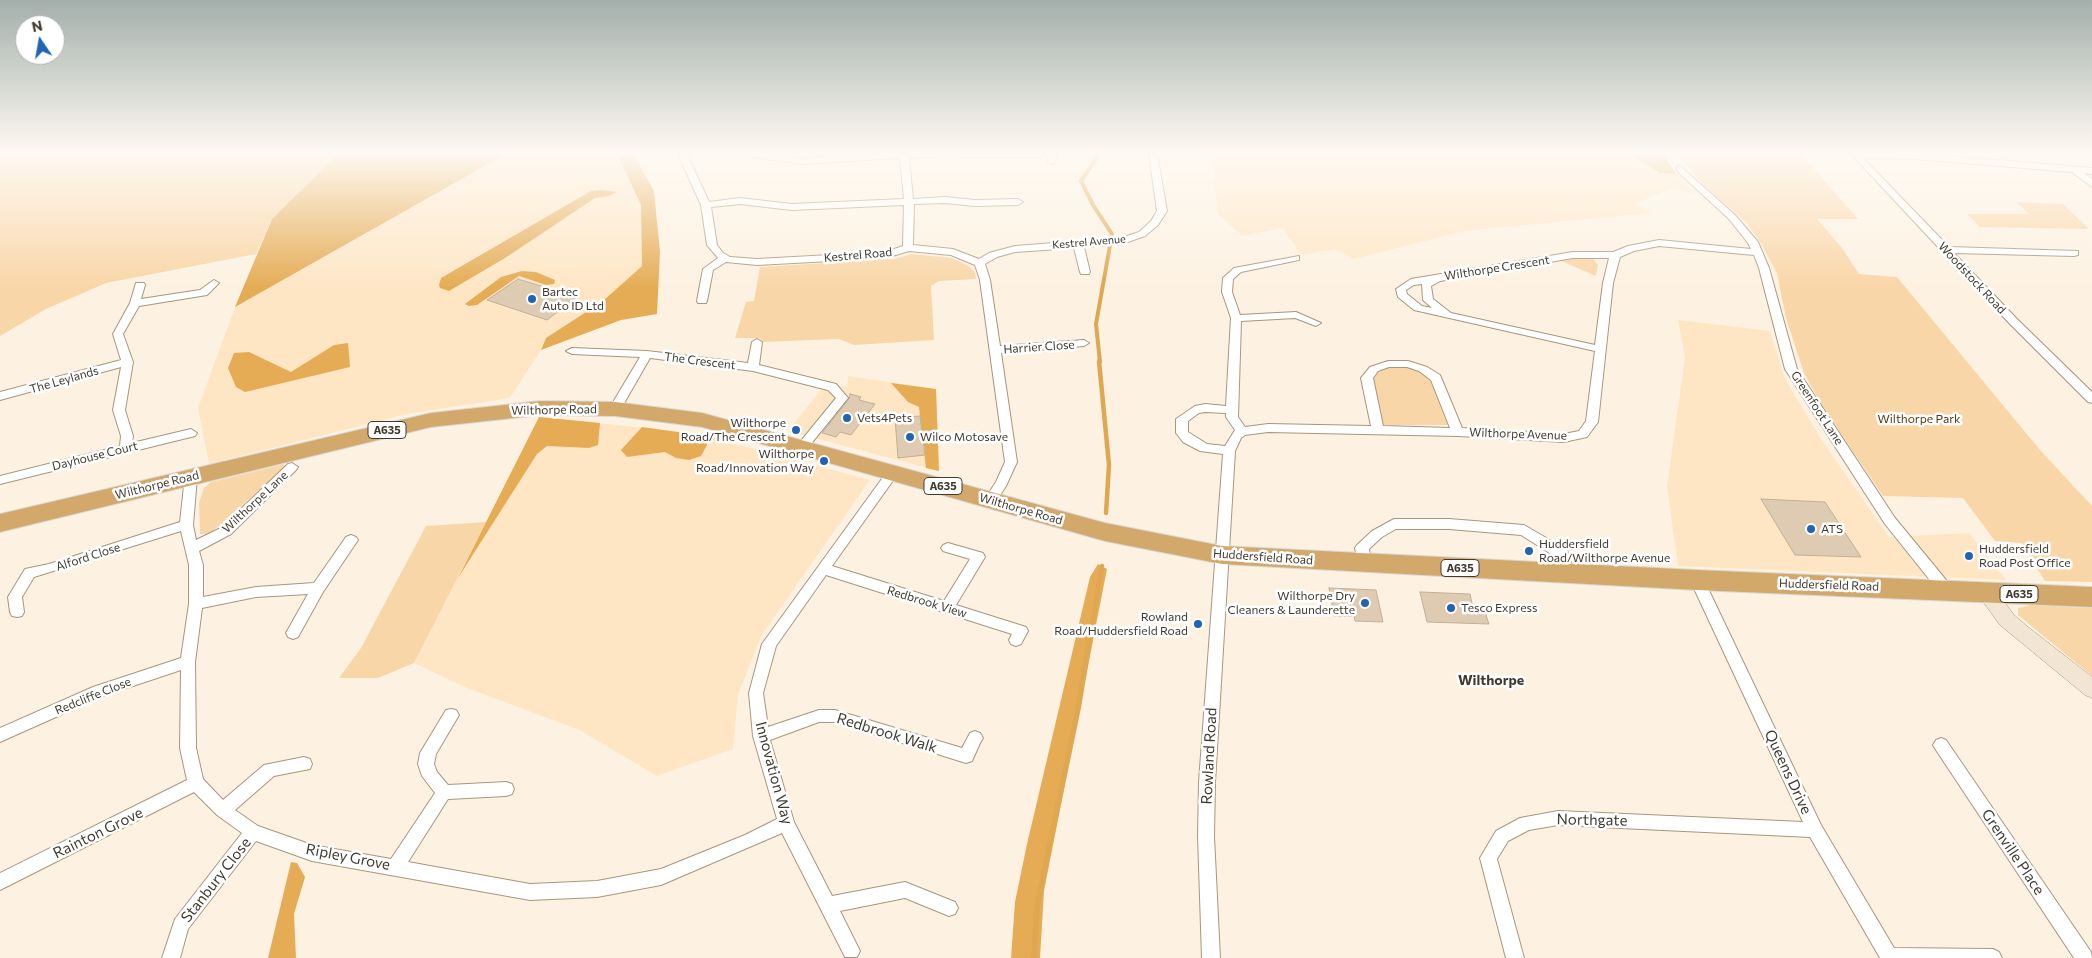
<!DOCTYPE html>
<html>
<head>
<meta charset="utf-8">
<style>
  body { margin:0 }
  #map { position:relative; width:2092px; height:958px; overflow:hidden; background:#fdf2e2; font-family:Commissioner,sans-serif }
  canvas { display:block }
  .north { position:absolute; left:15px; top:15px; width:50px; height:50px; box-sizing:border-box; background:#fff; border:1px solid #b3b0ac; border-radius:50%; rotate:348deg; font-size:14px; font-weight:700; line-height:20px; text-align:center; color:#423a30 }
  .north::after { content:''; display:block; margin:auto; width:18px; height:22px; background:#2264b4; clip-path:polygon(50% 0,100% 100%,50% 72%,0 100%) }
</style>
</head>
<body>
<div id="map">
<canvas width="2092" height="958"></canvas>
<div class="north">N</div>
</div>
<script>
const context = document.querySelector('canvas').getContext('2d');
context.lineJoin = 'round';
function fill(path, color) {
  context.fillStyle = color;
  context.fill(path, 'evenodd');
}
function shape(rows) {
  const path = new Path2D();
  for (const r of rows) {
    path.moveTo(r[0], r[1]);
    for (let i = 2; i < r.length; i += 2) path.lineTo(r[i], r[i + 1]);
  }
  return path;
}
function strokePath(path, color, width, dash) {
  context.strokeStyle = color;
  context.lineWidth = width;
  context.lineCap = dash ? 'butt' : 'round';
  context.setLineDash(dash || []);
  context.stroke(path);
}
function write(font, color, halo, rows, align = 'center') {
  context.font = font + ' Commissioner,sans-serif';
  context.lineWidth = 5;
  context.setLineDash([]);
  context.textBaseline = 'middle';
  context.strokeStyle = halo;
  context.fillStyle = color;
  for (const [text, x, y, turn = 0] of rows) {
    context.save();
    context.translate(x, y);
    context.rotate((+turn || 0) * Math.PI / 180);
    context.textAlign = isNaN(turn) ? turn : align;
    if (halo) context.strokeText(text, 0, 0);
    context.fillText(text, 0, 0);
    context.restore();
  }
}
fill(shape([
  [506,154,617,154,641,205,642,266,603,301,546,338,541,350,510,398,407,414,209,464,198,408,235,307],
  [1211,154,1629,154,1660,173,1676,174,1695,194,1672,188,1635,204,1651,213,1464,231,1354,259,1335,249,1301,255,1283,228,1242,236,1218,214],
  [1678,320,1770,331,1784,377,1821,439,1889,537,1969,533,2006,580,1678,566,1667,487,1685,357],
  [848,376,936,389,939,471,788,431,822,388,835,385,847,387],
  [539,417,694,433,870,480,761,636,738,695,733,749,657,776,579,730,467,688,414,663]
]), '#fee6c5');
fill(shape([
  [0,154,338,154,272,219,256,254,106,283,46,309,0,336],
  [1677,154,1801,154,1858,219,1817,219,1842,248,1859,274,1897,277,2040,450,2092,506,2092,582,2045,581,2021,543,1995,541,1963,498,1883,496,1821,404,1804,373,1786,318,1777,273,1760,242,1746,222,1702,184],
  [2016,202,2063,204,2089,229,1980,227,1967,214,2029,214],
  [912,254,952,258,969,266,975,272,976,279,939,281,931,286,934,340,854,345,839,339,764,342,759,338,735,338,746,302,754,301,760,267,893,259],
  [1592,257,1598,265,1596,276,1559,260],
  [1388,366,1405,366,1420,371,1430,378,1448,425,1383,425,1372,379,1377,372],
  [285,464,284,468,220,525,209,534,200,534,199,502,204,488,211,482],
  [486,522,414,663,378,678,339,678,361,648,426,526],
  [2032,605,2092,608,2092,676,2018,615,2018,608]
]), '#f9d6a7');
fill(shape([
  [338,154,506,154,235,307,272,219],
  [617,154,633,154,654,191,660,252,657,314,621,320,541,350,546,338,603,301,642,266,641,205],
  [1629,154,1663,154,1676,174,1660,173],
  [602,190,617,192,609,196,595,198,505,258,449,291,440,288,439,285,441,278,591,191],
  [522,271,536,272,555,280,554,284,546,285,519,276,477,305,469,306,465,304,501,277],
  [348,343,350,367,245,392,236,387,228,368,234,353,249,352,291,372,334,345],
  [891,383,936,389,939,471,926,468,919,407,908,402],
  [539,417,600,423,598,445,589,448,547,446,537,454,458,578],
  [642,427,706,436,707,445,701,456,689,460,676,458,665,452,627,457,621,450],
  [1098,564,1107,569,1044,891,1040,958,1011,958,1015,902,1027,844,1090,577],
  [291,862,297,863,305,877,294,914,296,958,268,958]
]), '#e5ac55');
strokePath(shape([
  [1097,154,1097,158,1081,181,1093,205,1112,234,1096,324,1100,362]
]), '#dfa74f', 4);
strokePath(shape([
  [1099,361,1109,465,1106,513],
  [1092,625,1102,566]
]), '#dfa74f', 4.5);
strokePath(shape([
  [1034,958,1037,906,1078,709,1092,624]
]), '#dfa74f', 5.5);
const building = shape([
  [518,279,577,297,547,320,487,300,518,279],
  [850,394,861,397,859,400,875,404,851,435,840,432,836,437,822,433,849,399,850,394],
  [920,416,925,455,898,458,895,418,920,416],
  [1761,499,1825,502,1861,557,1795,555,1761,499],
  [1329,588,1376,590,1383,622,1355,621,1354,616,1334,616,1329,588],
  [1420,592,1470,594,1473,608,1484,609,1489,624,1427,622,1420,592]
]);
fill(building, '#decbb1');
strokePath(building, '#c2b097', 1);
const street = shape([
  [678,154,687,154,709,202,740,198,792,204,904,199,900,158,802,164,753,157,749,154,773,154,802,158,880,154,939,154,935,157,909,158,913,199,945,197,975,200,1018,199,1023,202,1018,205,975,206,945,203,914,204,913,245,953,249,979,259,989,253,1015,246,1121,238,1139,232,1151,221,1157,211,1149,154,1157,154,1167,211,1158,225,1145,236,1122,244,1084,247,1090,272,1089,274,1081,274,1080,272,1074,248,1015,252,997,257,985,264,990,280,1000,346,1084,340,1089,343,1084,346,1001,353,1017,462,1006,486,995,503,990,505,984,500,996,482,1005,462,980,280,975,265,951,255,909,251,886,258,757,265,726,262,713,270,707,301,706,303,698,303,697,301,703,269,718,258,707,245,701,205,678,154],
  [740,204,792,210,904,205,903,246,885,252,757,259,730,257,723,253,717,245,711,207,740,204],
  [953,154,1045,154,1041,157,957,157,953,154],
  [1049,154,1057,154,1054,164,1047,162,1049,154],
  [1851,154,1925,154,2092,168,2092,174,2084,173,2092,179,2092,187,2072,172,1915,159,1863,158,1949,247,2078,251,2078,255,2074,256,1954,253,2017,319,2092,392,2092,403,2088,402,2009,323,1851,154],
  [1680,166,1735,215,1758,242,1769,268,1797,369,1895,518,1951,586,1953,590,1951,594,1941,594,1885,524,1785,369,1759,268,1754,255,1659,246,1634,251,1620,257,1613,283,1598,422,1587,437,1564,442,1458,436,1268,432,1245,435,1241,438,1235,451,1215,782,1214,836,1220,958,1202,958,1198,836,1199,782,1223,454,1200,451,1183,442,1176,433,1176,419,1195,406,1205,404,1226,406,1231,318,1222,292,1223,278,1234,268,1299,256,1299,260,1241,272,1233,279,1232,292,1240,315,1296,312,1321,323,1316,326,1295,318,1241,321,1238,417,1245,427,1268,424,1371,426,1361,378,1370,367,1388,361,1408,361,1427,367,1440,375,1462,428,1564,434,1579,431,1586,421,1595,351,1414,310,1398,297,1396,289,1411,279,1573,252,1613,252,1628,246,1659,240,1751,249,1748,243,1729,219,1677,171,1677,167,1680,166],
  [1573,258,1609,258,1603,283,1595,345,1451,313,1433,299,1431,286,1440,281,1573,258],
  [1422,284,1423,300,1432,308,1422,306,1407,294,1406,290,1414,285,1422,284],
  [1389,367,1407,367,1419,371,1431,380,1450,428,1383,426,1373,378,1378,371,1389,367],
  [1205,412,1226,413,1226,417,1235,430,1225,446,1207,444,1188,432,1188,421,1199,413,1205,412],
  [214,280,219,283,207,295,139,306,123,334,133,362,125,410,133,436,132,443,191,429,197,433,195,436,0,484,0,476,120,446,121,436,113,410,121,367,0,400,0,392,121,360,113,334,130,303,136,283,144,283,145,285,141,299,200,290,214,280],
  [757,339,762,342,759,365,836,384,848,398,806,450,798,450,796,447,836,398,828,390,753,371,650,358,619,412,615,413,609,409,640,357,572,354,566,351,572,348,647,351,748,363,752,342,757,339],
  [292,463,298,467,296,470,231,534,199,551,203,565,203,597,256,587,314,583,346,537,351,535,356,537,358,540,323,592,298,637,293,639,288,637,286,633,308,594,256,597,202,608,195,662,196,748,203,779,223,800,264,765,304,757,310,759,312,764,310,769,274,776,235,810,258,826,312,845,391,859,435,793,422,776,418,764,420,753,446,710,451,709,456,710,459,715,436,754,434,764,437,772,448,785,506,782,512,784,514,789,512,794,506,796,448,799,408,862,530,884,597,881,661,869,745,835,777,819,753,736,749,693,762,644,889,469,897,469,899,472,897,475,832,566,944,601,970,559,943,551,941,548,943,545,948,543,983,553,985,557,956,605,1026,627,1028,631,1021,644,1016,646,1011,644,1009,640,1012,634,826,575,776,646,763,693,768,727,819,710,835,710,962,748,970,733,975,731,980,733,983,738,980,743,972,761,966,763,835,722,819,722,770,740,794,822,832,896,905,882,955,902,958,908,955,914,949,916,905,898,840,911,860,951,857,957,845,957,782,833,661,885,597,897,530,900,312,861,256,841,188,929,180,958,162,958,175,919,242,833,217,815,194,792,0,890,0,873,187,780,180,748,181,670,103,696,0,742,0,728,93,687,181,658,189,604,189,565,181,531,34,577,22,597,24,612,22,616,17,617,12,616,10,612,8,597,25,569,49,564,180,522,185,477,191,473,197,477,193,525,196,540,221,528,288,464,292,463],
  [1394,519,1449,519,1524,525,1567,550,1574,572,1572,576,1567,577,1562,576,1556,557,1521,535,1449,529,1396,529,1382,537,1369,549,1371,564,1369,568,1359,568,1355,548,1357,545,1372,531,1394,519],
  [1697,575,1702,576,1704,580,1821,825,1894,948,1993,949,1999,952,2002,958,1880,958,1810,837,1558,825,1529,830,1508,841,1497,859,1524,958,1506,958,1480,858,1496,831,1520,818,1558,811,1803,822,1690,580,1692,576,1697,575],
  [1941,738,1946,740,2091,952,2092,958,2074,958,1936,750,1933,745,1936,740,1941,738]
]);
const secondary = shape([
  [1986,585,1993,587,2014,615,2028,627,2092,677,2092,698,2085,695,2000,625,1976,592,1979,587,1986,585]
]);
const highway = shape([
  [541,401,615,402,702,413,1105,523,1222,546,1697,570,2092,587,2092,607,1697,590,1222,564,1105,541,702,427,615,416,541,415,431,427,0,532,0,514,431,413,541,401]
]);
strokePath(street, '#a8967e', 2);
strokePath(secondary, '#a8967e', 1);
strokePath(highway, '#d9d8d6', 2);
fill(street, '#fff');
fill(secondary, '#f2e5d3');
fill(highway, '#d3a96b');
const sky = context.createLinearGradient(0, 0, 0, 288);
sky.addColorStop(0, '#a4afab');
sky.addColorStop(0.53, '#fef9f2');
sky.addColorStop(1, '#fef9f200');
context.fillStyle = sky;
context.fillRect(0, 0, 2092, 288);
for (const [x, y, r, color] of [
  [532,299,5,"#2264b4"],
  [847,418,5,"#2264b4"],
  [796,430,5,"#2264b4"],
  [910,437,5,"#2264b4"],
  [824,461,5,"#2264b4"],
  [1811,529,5,"#2264b4"],
  [1529,551,5,"#2264b4"],
  [1969,556,5,"#2264b4"],
  [1365,603,5,"#2264b4"],
  [1451,608,5,"#2264b4"],
  [1198,624,5,"#2264b4"]
]) {
  const dot = new Path2D();
  dot.arc(x, y, r, 0, 2 * Math.PI);
  context.fillStyle = color;
  context.fill(dot);
  strokePath(dot, '#fff', 2);
}
write('11px', '#423a30', '#fff', [
  ["Kestrel Avenue",1089,242,-5]
]);
for (const [x, y, w] of [
  [387,430,38],
  [943,486,38],
  [1460,568,38],
  [2019,594,38]
]) {
  const box = new Path2D();
  box.roundRect(x - w / 2, y - 8.5, w, 17, 4);
  context.fillStyle = '#fff';
  context.fill(box);
  strokePath(box, '#423a30', 1);
}
write('bold 11px', '#423a30', null, [
  ["A635",387,430],
  ["A635",943,486],
  ["A635",1460,568],
  ["A635",2019,594]
]);
write('12px', '#423a30', '#fff', [
  ["Kestrel Road",858,255,-5],
  ["Wilthorpe Crescent",1497,268,-9],
  ["Woodstock Road",1972,278,47],
  ["Harrier Close",1039,347,-4],
  ["The Crescent",700,361,7],
  ["The Leylands",64,380,-16],
  ["Greenfoot Lane",1817,408,57],
  ["Wilthorpe Road",554,410,-1],
  ["Wilthorpe Avenue",1518,434,2],
  ["Dayhouse Court",95,456,-14],
  ["Wilthorpe Road",157,485,-14],
  ["Wilthorpe Lane",255,502,-43],
  ["Wilthorpe Road",1021,509,16],
  ["Alford Close",88,557,-18],
  ["Huddersfield Road",1263,557,4],
  ["Huddersfield Road",1829,585,2],
  ["Redbrook View",927,602,17],
  ["Redcliffe Close",93,696,-22]
]);
write('12px', '#423a30', '#fff', [
  ["Bartec",542,292],
  ["Auto ID Ltd",542,306],
  ["Vets4Pets",857,418],
  ["Wilthorpe",786,423,"right"],
  ["Road/The Crescent",786,437,"right"],
  ["Wilco Motosave",920,437],
  ["Wilthorpe",814,454,"right"],
  ["Road/Innovation Way",814,468,"right"],
  ["ATS",1821,529],
  ["Huddersfield",1539,544],
  ["Road/Wilthorpe Avenue",1539,558],
  ["Huddersfield",1979,549],
  ["Road Post Office",1979,563],
  ["Wilthorpe Dry",1355,596,"right"],
  ["Cleaners & Launderette",1355,610,"right"],
  ["Tesco Express",1461,608],
  ["Rowland",1188,617,"right"],
  ["Road/Huddersfield Road",1188,631,"right"]
], 'left');
write('12px', '#513a15', '#fff', [
  ["Wilthorpe Park",1919,419]
]);
write('bold 14px', '#423a30', '#fff', [
  ["Wilthorpe",1491,680]
]);
write('15px', '#423a30', '#fff', [
  ["Redbrook Walk",887,733,17],
  ["Rowland Road",1209,756,-87],
  ["Queens Drive",1788,772,65],
  ["Innovation Way",774,773,75],
  ["Northgate",1592,820,1],
  ["Rainton Grove",98,833,-26],
  ["Grenville Place",2013,852,56],
  ["Ripley Grove",348,857,11],
  ["Stanbury Close",216,880,-52]
]);
</script>
</body>
</html>
